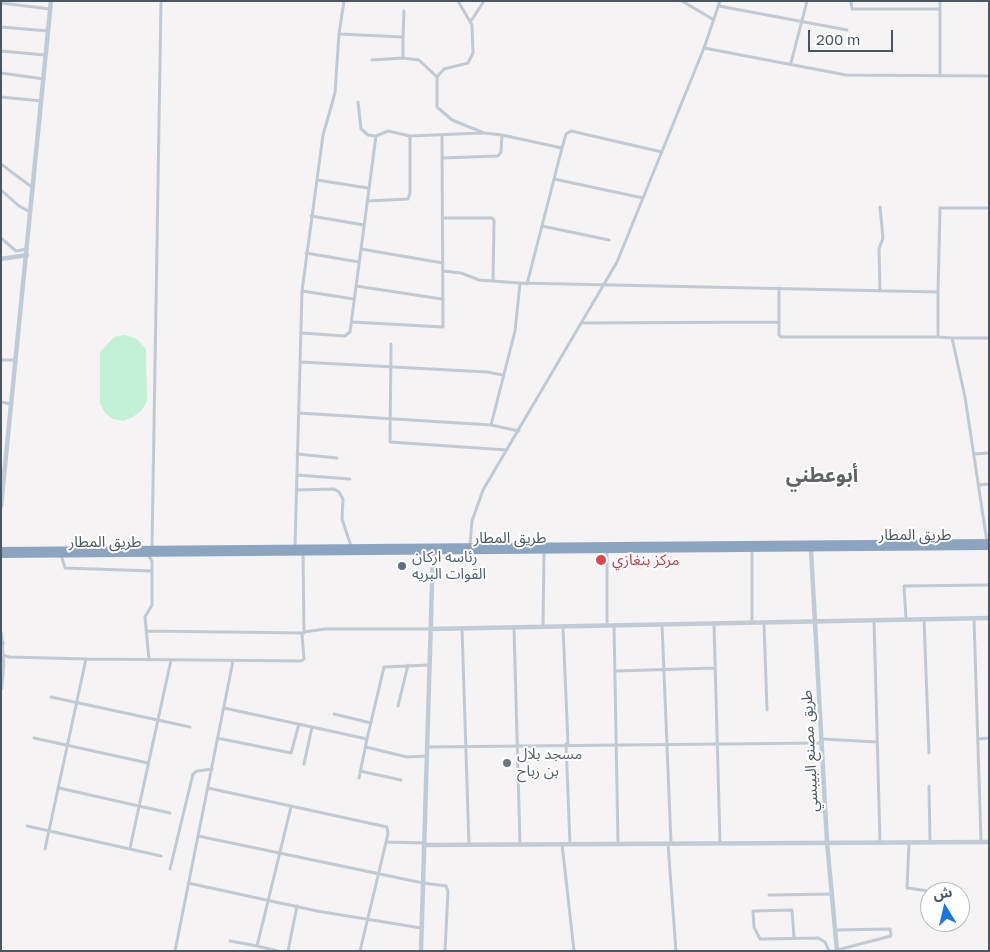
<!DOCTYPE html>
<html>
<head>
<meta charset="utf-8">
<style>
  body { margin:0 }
  #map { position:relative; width:990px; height:952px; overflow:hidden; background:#f5f3f3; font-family:"Golos Text","Noto Sans Arabic",sans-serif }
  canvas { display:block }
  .frame { position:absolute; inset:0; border:2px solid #4a5661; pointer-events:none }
  .north { position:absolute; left:920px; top:882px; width:50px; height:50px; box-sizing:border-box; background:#fff; border:1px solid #b7bbc0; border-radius:50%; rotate:351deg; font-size:14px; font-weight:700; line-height:20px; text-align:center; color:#4a5661 }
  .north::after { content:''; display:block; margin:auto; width:18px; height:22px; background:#1a73e8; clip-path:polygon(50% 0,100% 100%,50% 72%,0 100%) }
  .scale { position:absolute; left:808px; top:30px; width:85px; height:22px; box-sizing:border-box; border:2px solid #4a5661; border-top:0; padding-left:6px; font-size:15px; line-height:18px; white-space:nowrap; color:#4a5661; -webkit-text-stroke:4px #fff; paint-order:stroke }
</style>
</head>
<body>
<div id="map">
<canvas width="990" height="952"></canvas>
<div class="frame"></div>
<div class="north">ش</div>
<div class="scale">200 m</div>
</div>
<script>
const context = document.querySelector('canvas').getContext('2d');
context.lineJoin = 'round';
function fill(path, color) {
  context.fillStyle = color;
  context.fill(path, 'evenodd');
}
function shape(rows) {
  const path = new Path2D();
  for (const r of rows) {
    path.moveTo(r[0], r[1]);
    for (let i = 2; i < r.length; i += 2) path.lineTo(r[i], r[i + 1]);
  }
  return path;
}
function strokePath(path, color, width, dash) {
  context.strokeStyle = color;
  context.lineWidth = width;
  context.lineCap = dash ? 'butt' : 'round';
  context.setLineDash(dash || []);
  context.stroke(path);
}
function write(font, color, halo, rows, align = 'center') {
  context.font = font + ' "Golos Text","Noto Sans Arabic",sans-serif';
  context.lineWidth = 4;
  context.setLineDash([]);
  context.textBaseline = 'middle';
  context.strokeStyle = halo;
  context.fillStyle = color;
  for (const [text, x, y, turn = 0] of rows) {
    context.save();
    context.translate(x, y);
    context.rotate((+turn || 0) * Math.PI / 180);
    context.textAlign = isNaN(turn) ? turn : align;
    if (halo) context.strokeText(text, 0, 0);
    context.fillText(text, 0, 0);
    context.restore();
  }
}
fill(shape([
  [124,335,137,339,146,349,147,401,142,410,133,417,123,421,113,419,105,413,100,403,100,352,114,337]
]), '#c3f1d5');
strokePath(shape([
  [344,1,339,34,403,37,404,11],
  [458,1,472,25,473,53,468,63,444,69,437,77,437,107,452,120,484,133,502,135,562,148,527,284],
  [682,1,714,20],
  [851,1,852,9,940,9],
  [1,3,50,9],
  [719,6,847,30],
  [471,21,484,1],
  [1,27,48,31],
  [403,37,403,58,419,60,437,77],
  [704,48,846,75,989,76],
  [1,51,45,55],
  [372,60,403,58],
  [791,63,807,1],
  [1,73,44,79],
  [940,76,940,1],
  [1,97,41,101],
  [358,102,361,129,368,135,376,136,388,131,410,136,483,133],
  [562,148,566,134,571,131,662,152],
  [442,158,498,156,501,152,502,135],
  [1,164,33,188],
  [554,179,643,198],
  [317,180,368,188],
  [1,190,19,206,30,212],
  [367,201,408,199,410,193,410,137],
  [311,216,364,225],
  [443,218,492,218,494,220,493,281],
  [542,226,609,240],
  [1,238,16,251,27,249],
  [361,249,443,263],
  [306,253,359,262],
  [443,271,461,273,479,280,520,283],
  [356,286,442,299],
  [779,288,779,335,781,337,938,337,938,292],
  [880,290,879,249,883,238,880,207],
  [302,291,354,299],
  [352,322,443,327,442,135],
  [584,323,779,322],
  [302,333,345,336,350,332,376,136],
  [938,337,952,338,965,397,987,542],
  [952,338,989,338],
  [391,344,390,442,507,450],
  [1,360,16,360],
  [301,362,487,372,503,375],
  [1,402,11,404],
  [299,413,491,425,519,431],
  [491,425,515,331,520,283,938,292,940,208,989,208],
  [297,454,337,458],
  [974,454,989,453],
  [297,475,350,479],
  [979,485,989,484],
  [296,490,334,489,339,492,343,499,342,519,351,546],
  [470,545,472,521,483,490,617,262,704,48,720,1],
  [295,546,302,291,323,135,335,93,339,34],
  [152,548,161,1],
  [752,549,752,622],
  [607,550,607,626],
  [61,555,65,568,152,571],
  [148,555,152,561,152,605,145,617,149,660],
  [906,619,904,586,989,585],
  [924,619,929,753],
  [974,619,981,842],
  [874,620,880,842],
  [764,623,767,710],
  [662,624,671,843],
  [714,624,720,843],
  [614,626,618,843],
  [543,627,544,551],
  [563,627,568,744],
  [462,628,469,845],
  [514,628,520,844],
  [146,631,304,633,303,553],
  [304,632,325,629,430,629],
  [3,655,9,657,86,659,301,661,304,659,302,634],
  [615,671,715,668],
  [51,697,190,727],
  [398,706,408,665],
  [224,708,312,727,304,764],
  [334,714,371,723],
  [312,727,367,739,384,667,429,665],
  [34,738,148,763],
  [217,738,291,753,299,724],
  [822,739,877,742],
  [978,739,989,738],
  [566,744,570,844],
  [366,747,407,757,427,756],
  [427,747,822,743],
  [360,771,401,780],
  [359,778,367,739],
  [929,786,930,842],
  [59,788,170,813],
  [208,788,387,827,388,834,360,951],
  [27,826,161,856],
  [198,836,423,883,446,886,448,891,445,951],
  [386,842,424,843],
  [909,842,907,888,929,891],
  [562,844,574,951],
  [668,844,676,951],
  [130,848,171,660],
  [45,849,86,659],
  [170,869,193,774,197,771,212,769],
  [188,883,317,911,421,928],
  [769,895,832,894],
  [835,930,890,929,891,936,837,950],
  [794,938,792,910,753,911,754,927,760,939,818,938,825,942,829,951],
  [230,941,257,946,291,807],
  [257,946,278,951],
  [175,951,233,661],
  [288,951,297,906],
  [831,951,837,951]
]), '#c1cad2', 3);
strokePath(shape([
  [1,259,27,255],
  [1,506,51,1],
  [811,550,827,842,837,951],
  [430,629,989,618],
  [1,634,3,665,1,688],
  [424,845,989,842],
  [421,951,433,552]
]), '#c1cbd6', 4.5);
strokePath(shape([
  [1,643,2,643]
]), '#b3c2d1', 5);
strokePath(shape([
  [1,550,989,542],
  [1,555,989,547]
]), '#8ba5c1', 6);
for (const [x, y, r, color] of [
  [601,560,6,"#e0444e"],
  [402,566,5,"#5c6f8a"],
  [507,763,5,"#6b7280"]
]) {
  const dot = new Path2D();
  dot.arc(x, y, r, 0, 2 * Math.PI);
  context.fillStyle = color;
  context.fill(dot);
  strokePath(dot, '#fff', 2);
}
write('15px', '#4a5661', '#fff', [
  ["طريق المطار",915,535],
  ["طريق المطار",510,538],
  ["طريق المطار",105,542],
  ["طريق مصنع البيبسي",810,751,-93]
]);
write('15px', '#4e5e75', '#fff', [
  ["رئاسه اركان",412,557],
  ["القوات البريه",412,574]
], 'left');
write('15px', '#be3a42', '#fff', [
  ["مركز بنغازي",612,560]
], 'left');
write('15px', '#5b616d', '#fff', [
  ["مسجد بلال",517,754],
  ["بن رباح",517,771]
], 'left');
write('bold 20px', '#5f6368', '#fff', [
  ["أبوعطني",822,476]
]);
</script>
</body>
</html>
